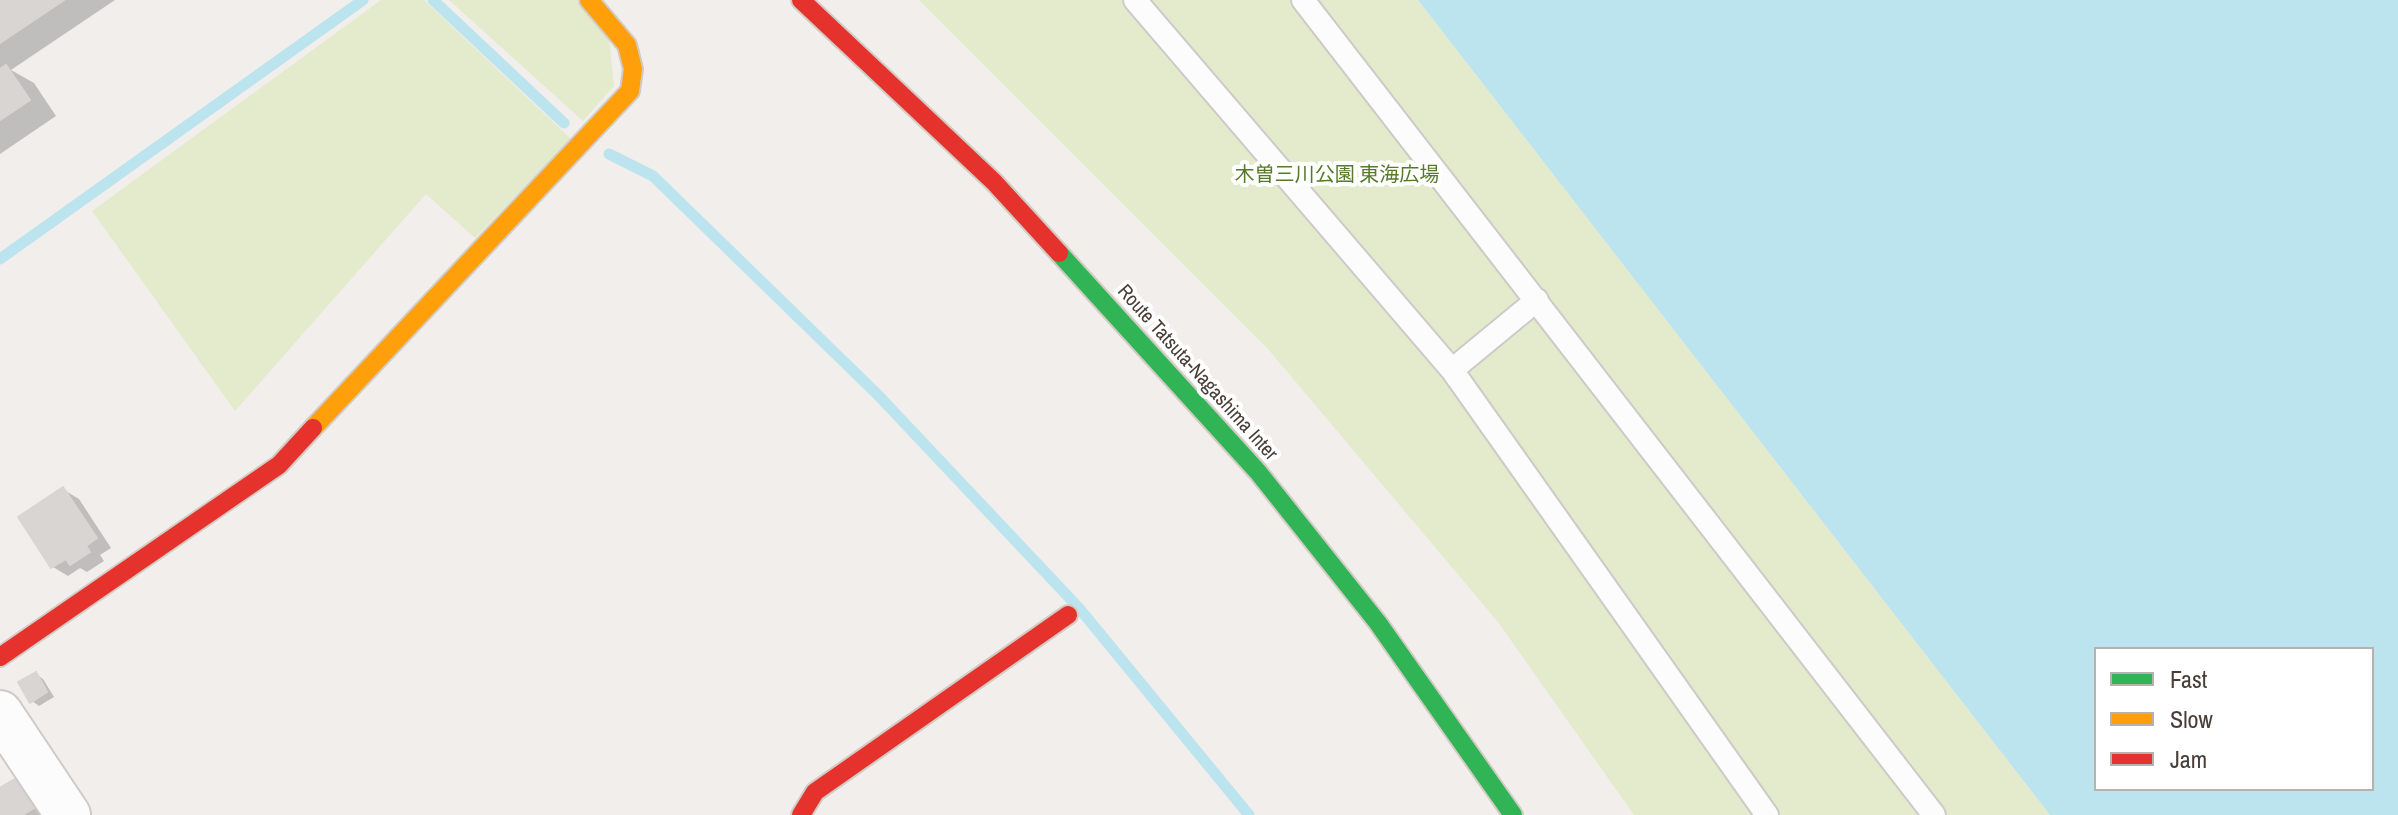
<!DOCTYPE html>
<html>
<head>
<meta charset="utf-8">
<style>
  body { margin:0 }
  #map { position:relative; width:2398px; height:815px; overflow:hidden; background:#f1eeec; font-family:"Archivo Narrow",sans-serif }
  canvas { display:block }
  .legend { position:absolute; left:2094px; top:647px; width:280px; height:144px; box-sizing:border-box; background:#fff; border:2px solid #b6b2af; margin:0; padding:10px 14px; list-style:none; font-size:24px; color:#483e37 }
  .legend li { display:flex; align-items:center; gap:16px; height:40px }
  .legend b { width:40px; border:2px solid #b6b2af }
</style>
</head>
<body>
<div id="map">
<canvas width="2398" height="815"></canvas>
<ul class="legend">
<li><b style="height:10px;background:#30b455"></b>Fast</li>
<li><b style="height:10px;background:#ff9f0a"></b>Slow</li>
<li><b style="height:10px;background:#e5322d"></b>Jam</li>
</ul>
</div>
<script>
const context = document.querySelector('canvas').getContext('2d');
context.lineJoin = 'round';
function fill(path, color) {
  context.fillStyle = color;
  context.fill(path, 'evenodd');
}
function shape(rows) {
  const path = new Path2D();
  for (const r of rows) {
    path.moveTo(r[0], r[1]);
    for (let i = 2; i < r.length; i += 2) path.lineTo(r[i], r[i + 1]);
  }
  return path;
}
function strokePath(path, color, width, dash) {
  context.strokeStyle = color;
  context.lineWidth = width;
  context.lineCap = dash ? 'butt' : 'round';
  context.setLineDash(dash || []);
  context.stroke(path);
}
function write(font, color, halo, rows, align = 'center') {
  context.font = font + ' "Archivo Narrow","Noto Sans JP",sans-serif';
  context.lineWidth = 8;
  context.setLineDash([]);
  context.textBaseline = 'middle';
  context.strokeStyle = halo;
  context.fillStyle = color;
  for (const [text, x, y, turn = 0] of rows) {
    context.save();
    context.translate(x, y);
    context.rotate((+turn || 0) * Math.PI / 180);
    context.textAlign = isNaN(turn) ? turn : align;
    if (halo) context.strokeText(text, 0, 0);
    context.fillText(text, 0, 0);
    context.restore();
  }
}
fill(shape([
  [381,0,424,0,571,139,475,238,426,194,235,411,92,211],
  [449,0,578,0,609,36,614,86,583,121],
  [919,0,1418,0,2050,815,1634,815,1498,622,1268,349]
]), '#e4ebcc');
fill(shape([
  [1418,0,2398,0,2398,815,2050,815],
  [2096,649,2372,649,2372,789,2096,789]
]), '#bce4ef');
fill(shape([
  [0,0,115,0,11,70,34,83,56,116,0,154],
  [64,490,79,499,111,548,100,555,104,561,87,572,80,568,68,576,53,567],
  [36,674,43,679,54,697,39,706,32,701],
  [18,779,50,815,0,815,0,790]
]), '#0003');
strokePath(shape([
  [433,0,564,123],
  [609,154,653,176,878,395,1079,608,1249,815],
  [0,259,363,0]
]), '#bce4ef', 11);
const building = shape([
  [0,0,64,0,0,43,0,0],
  [6,65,30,100,0,120,0,69,6,65],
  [63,487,97,538,86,546,90,552,70,565,66,559,51,568,18,517,63,487],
  [36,672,47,692,30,703,18,682,36,672],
  [18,777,36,807,22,815,0,815,0,788,18,777]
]);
fill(building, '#d9d5d3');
strokePath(building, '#d9d5d1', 2);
const lane = shape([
  [1135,0,1452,370,1767,815],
  [1303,0,1934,815],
  [1452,370,1537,300]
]);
const street = shape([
  [0,713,68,815]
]);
const fast = shape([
  [1059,253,1258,472,1378,623,1513,815]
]);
const slow = shape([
  [313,428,630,91,633,69,627,45,589,0]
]);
const jam = shape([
  [801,0,994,182,1059,253],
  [0,657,279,465,313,428],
  [801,815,815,792,1068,615]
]);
strokePath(lane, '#cecac8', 26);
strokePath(street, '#cecac8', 48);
strokePath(fast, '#d2cbc4', 22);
strokePath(slow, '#d2cbc4', 22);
strokePath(jam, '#d2cbc4', 22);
strokePath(lane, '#fdfcfc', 22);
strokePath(street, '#fdfcfc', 44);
strokePath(fast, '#30b455', 18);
strokePath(slow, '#ff9f0a', 18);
strokePath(jam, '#e5322d', 18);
write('20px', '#57792a', '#fff', [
  ["木曽三川公園 東海広場",1337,176]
]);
write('20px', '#483e37', '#fff', [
  ["Route Tatsuta-Nagashima Inter",1197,373,48]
]);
</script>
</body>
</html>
